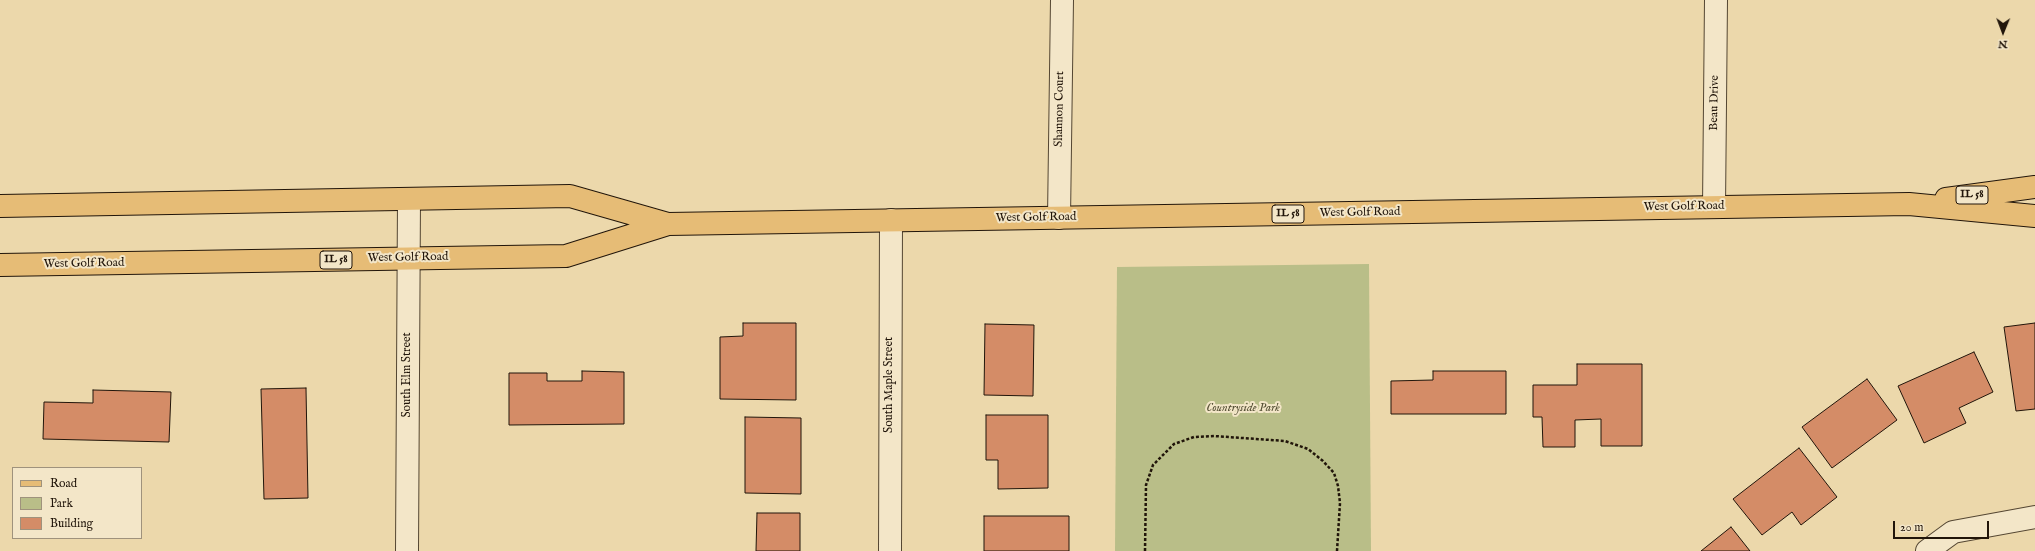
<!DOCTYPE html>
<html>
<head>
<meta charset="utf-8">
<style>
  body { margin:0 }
  #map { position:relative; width:2035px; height:551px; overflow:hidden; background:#ecd8ab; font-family:"IM FELL English",serif }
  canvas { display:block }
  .legend { position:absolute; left:12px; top:467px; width:130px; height:72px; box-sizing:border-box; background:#f3e6c8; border:1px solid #9f927c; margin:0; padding:5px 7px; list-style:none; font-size:12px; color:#21150a }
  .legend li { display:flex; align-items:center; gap:8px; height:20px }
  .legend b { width:20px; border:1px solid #9f927c }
  .north { position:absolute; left:1983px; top:12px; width:40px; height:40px; -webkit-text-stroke:3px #f3e6c8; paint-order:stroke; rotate:181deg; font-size:11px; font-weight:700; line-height:16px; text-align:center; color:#21150a }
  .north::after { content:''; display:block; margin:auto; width:14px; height:18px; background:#21150a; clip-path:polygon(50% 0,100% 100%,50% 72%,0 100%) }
  .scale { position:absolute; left:1893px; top:521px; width:96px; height:18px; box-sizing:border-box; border:2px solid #21150a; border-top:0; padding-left:5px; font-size:12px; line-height:14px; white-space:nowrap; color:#21150a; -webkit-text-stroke:3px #f3e6c8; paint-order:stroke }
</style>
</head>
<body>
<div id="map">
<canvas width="2035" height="551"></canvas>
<ul class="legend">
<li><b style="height:5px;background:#e6bc76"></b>Road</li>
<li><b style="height:11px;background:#b9be88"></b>Park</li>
<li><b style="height:11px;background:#d48c67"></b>Building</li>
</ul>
<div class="north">N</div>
<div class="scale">20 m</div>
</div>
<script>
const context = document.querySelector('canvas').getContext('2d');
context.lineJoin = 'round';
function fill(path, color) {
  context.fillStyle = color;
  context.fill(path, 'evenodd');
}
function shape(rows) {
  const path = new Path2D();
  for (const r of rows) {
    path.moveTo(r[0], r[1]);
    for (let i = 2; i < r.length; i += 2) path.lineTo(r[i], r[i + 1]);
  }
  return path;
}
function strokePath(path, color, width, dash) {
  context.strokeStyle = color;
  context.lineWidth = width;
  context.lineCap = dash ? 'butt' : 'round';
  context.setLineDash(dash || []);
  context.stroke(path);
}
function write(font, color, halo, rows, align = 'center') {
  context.font = font + ' "IM FELL English",serif';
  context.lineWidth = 4;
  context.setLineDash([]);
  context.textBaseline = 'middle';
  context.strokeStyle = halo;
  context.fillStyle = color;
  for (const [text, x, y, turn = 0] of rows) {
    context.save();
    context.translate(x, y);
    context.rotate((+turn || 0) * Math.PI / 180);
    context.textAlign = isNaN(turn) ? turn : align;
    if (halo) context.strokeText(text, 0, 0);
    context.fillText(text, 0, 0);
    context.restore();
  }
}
fill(shape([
  [1369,264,1371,551,1115,551,1117,267]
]), '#b9be88');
const building = shape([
  [743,323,796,323,796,400,720,399,720,337,743,336,743,323],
  [2035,323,2035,409,2016,411,2004,327,2035,323],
  [985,324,1034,325,1033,396,984,395,985,324],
  [1974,352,1993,392,1959,408,1966,423,1924,443,1898,386,1974,352],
  [1577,364,1642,364,1642,446,1601,446,1601,419,1575,420,1575,447,1543,447,1542,417,1533,417,1533,385,1577,385,1577,364],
  [582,371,624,372,624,424,509,425,509,373,547,373,547,381,582,381,582,371],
  [1433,371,1506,371,1506,414,1391,414,1391,381,1433,380,1433,371],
  [1867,379,1897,420,1832,468,1802,427,1867,379],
  [306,388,308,498,264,499,261,389,306,388],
  [93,390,171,392,169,442,43,439,44,402,93,403,93,390],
  [986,415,1048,415,1048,488,998,489,998,460,986,460,986,415],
  [745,417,801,418,801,494,745,493,745,417],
  [1799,448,1837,497,1801,525,1792,512,1762,535,1733,499,1799,448],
  [757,513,800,513,800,551,756,551,757,513],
  [984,516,1069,516,1069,551,984,551,984,516],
  [1731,527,1750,551,1701,551,1731,527]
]);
fill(building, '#d48c67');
strokePath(building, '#21150a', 1);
const minor = shape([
  [1714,207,1716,0],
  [1059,218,1062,0],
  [407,551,409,199],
  [890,551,891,220],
  [1927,551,1953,532,2035,517]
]);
const major = shape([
  [1946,199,2035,187],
  [0,206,570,196,668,224],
  [0,265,566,256,668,224,1909,204,2035,216]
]);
strokePath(minor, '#544632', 24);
strokePath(major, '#21150a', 24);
strokePath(shape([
  [1145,551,1146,485,1153,465,1174,444,1194,437,1214,436,1285,441,1308,449,1323,461,1334,473,1338,486,1340,503,1337,551]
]), '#21150a', 2.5, [3, 2]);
strokePath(minor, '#f3e6c8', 22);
strokePath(major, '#e6bc76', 22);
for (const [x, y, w] of [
  [1972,195,32],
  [1288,214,32],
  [336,260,32]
]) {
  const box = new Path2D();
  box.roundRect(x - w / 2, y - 9, w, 18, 3);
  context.fillStyle = '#f3e6c8';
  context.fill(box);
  strokePath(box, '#21150a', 1);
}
write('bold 11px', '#21150a', null, [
  ["IL 58",1972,195],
  ["IL 58",1288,214],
  ["IL 58",336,260]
]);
write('12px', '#21150a', '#f3e6c8', [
  ["Beau Drive",1715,103,-89],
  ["Shannon Court",1060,109,-89],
  ["West Golf Road",1684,207,-1],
  ["West Golf Road",1360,213,-1],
  ["West Golf Road",1036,218,-1],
  ["West Golf Road",408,258,-1],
  ["West Golf Road",84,264,-1],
  ["South Elm Street",408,375,-90],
  ["South Maple Street",890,385,-90]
]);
write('italic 12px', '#565036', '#f3e6c8', [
  ["Countryside Park",1243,409]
]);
</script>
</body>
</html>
